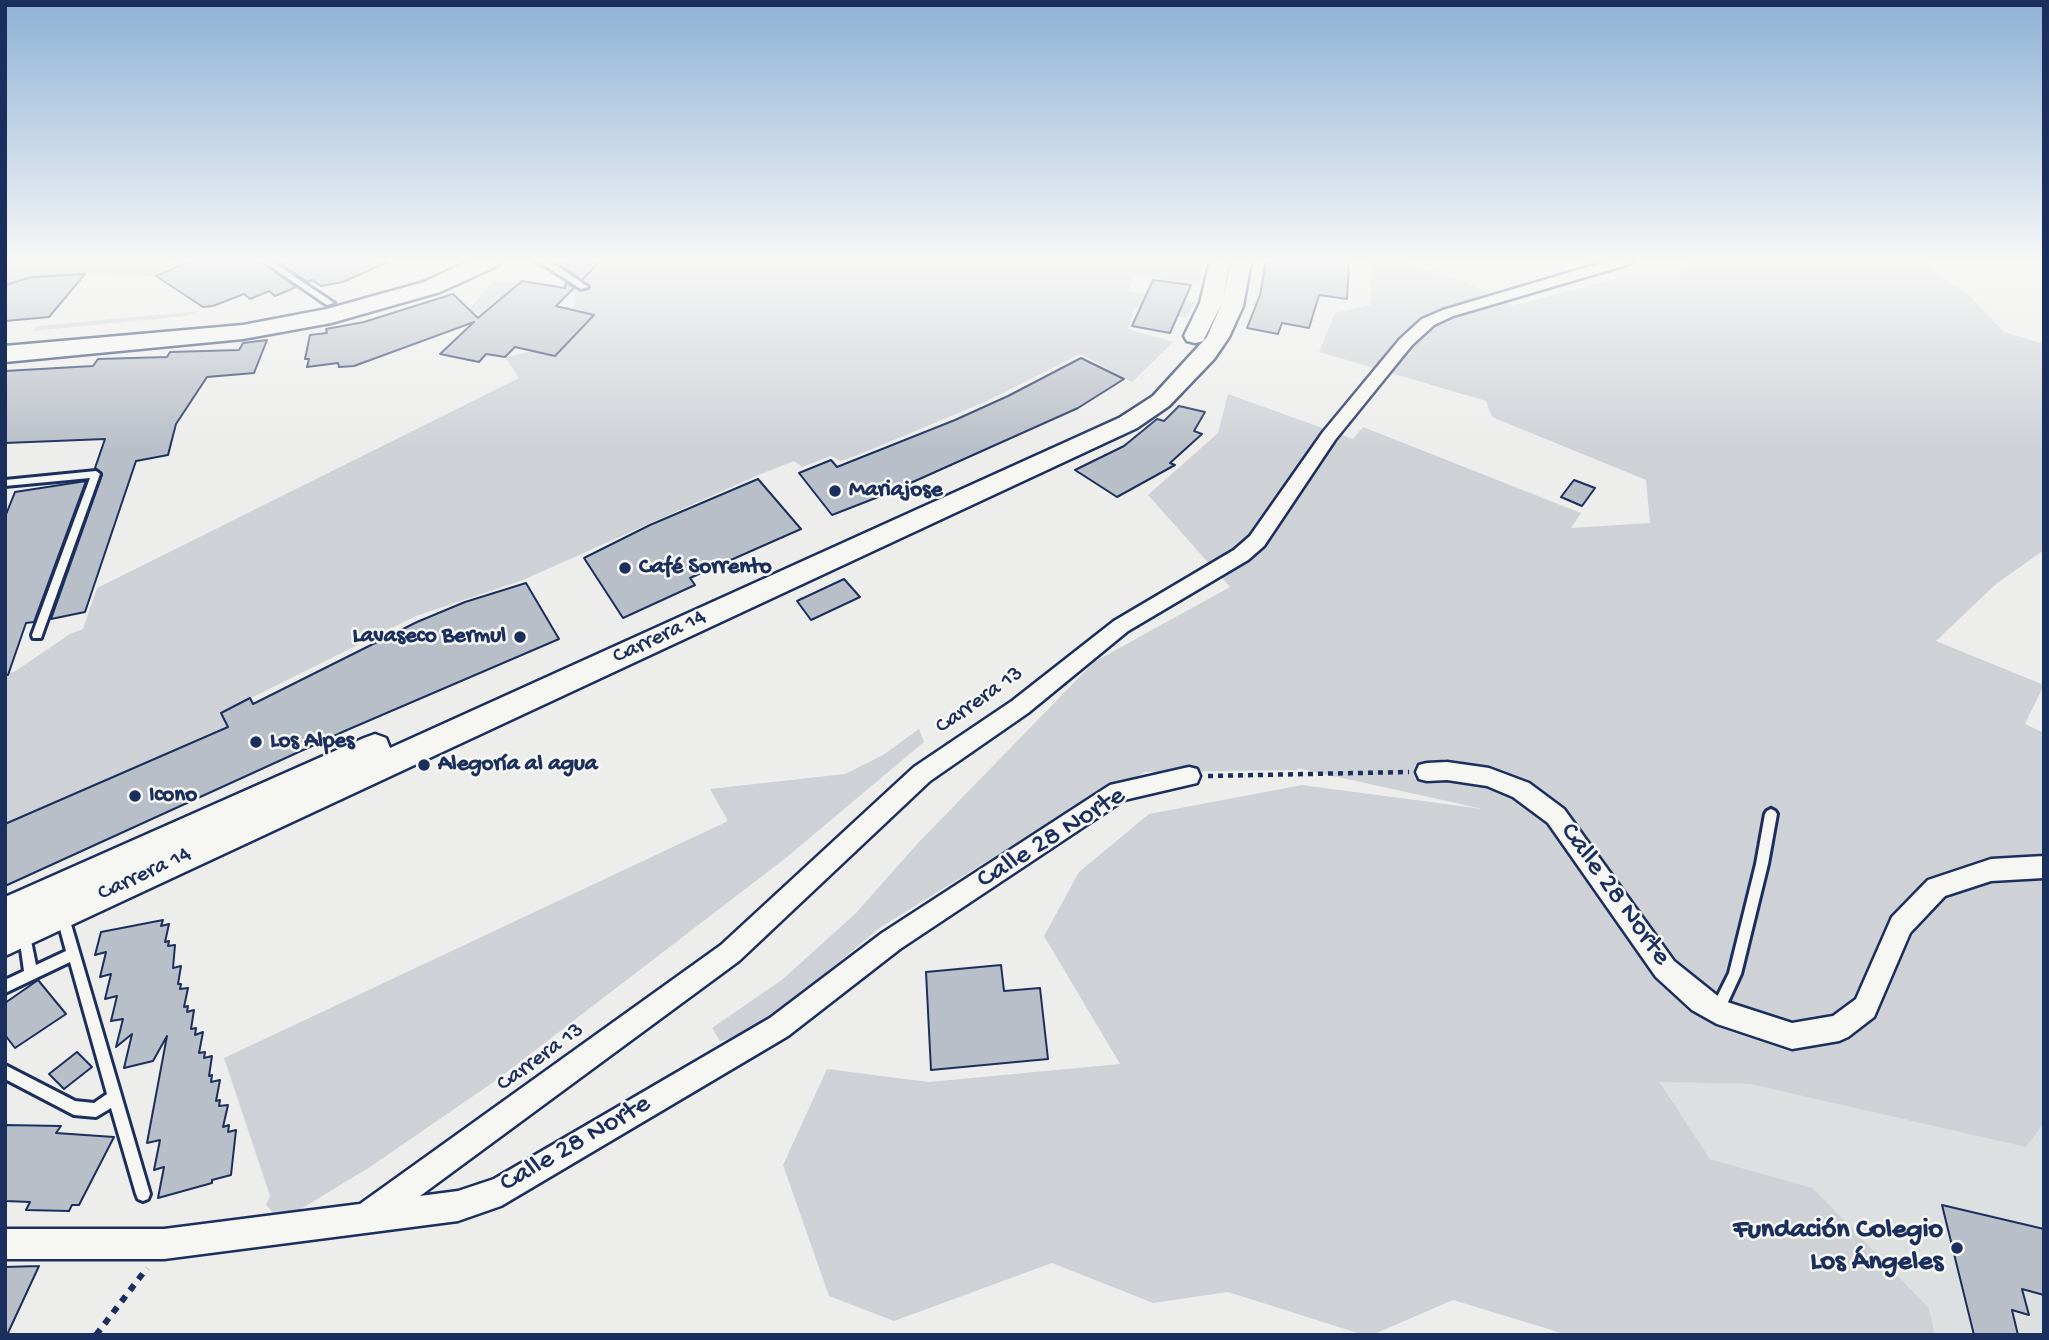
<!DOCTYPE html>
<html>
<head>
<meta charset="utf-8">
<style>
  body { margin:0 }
  #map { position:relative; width:2049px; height:1340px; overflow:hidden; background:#edeeec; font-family:"Gochi Hand",sans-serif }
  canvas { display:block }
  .frame { position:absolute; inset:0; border:7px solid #1b2f5e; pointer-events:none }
</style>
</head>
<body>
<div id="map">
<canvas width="2049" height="1340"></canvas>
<div class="frame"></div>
</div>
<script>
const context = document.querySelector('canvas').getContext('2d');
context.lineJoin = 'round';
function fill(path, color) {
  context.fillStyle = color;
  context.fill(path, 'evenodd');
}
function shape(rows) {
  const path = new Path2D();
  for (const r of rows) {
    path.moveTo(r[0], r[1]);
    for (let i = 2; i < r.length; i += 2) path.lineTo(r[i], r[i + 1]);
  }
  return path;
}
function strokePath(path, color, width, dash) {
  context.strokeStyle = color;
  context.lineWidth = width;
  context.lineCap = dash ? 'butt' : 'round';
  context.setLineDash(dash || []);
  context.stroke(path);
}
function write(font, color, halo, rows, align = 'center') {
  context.font = font + ' "Gochi Hand",sans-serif';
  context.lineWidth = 5;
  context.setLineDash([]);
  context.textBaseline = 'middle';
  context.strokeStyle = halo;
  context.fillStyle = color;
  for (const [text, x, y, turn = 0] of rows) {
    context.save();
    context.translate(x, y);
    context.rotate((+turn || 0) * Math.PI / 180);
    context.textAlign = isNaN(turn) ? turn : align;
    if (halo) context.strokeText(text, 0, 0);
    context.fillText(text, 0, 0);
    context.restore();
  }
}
fill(shape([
  [1660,1081,1750,1084,2026,1146,2044,1123,2044,1335,1935,1335,1929,1308,1813,1188,1710,1159]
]), '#dde0e1');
fill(shape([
  [5,261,164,261,168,264,156,276,85,274,32,277,5,285],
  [468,261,479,261,429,284,291,321,5,350,5,345,245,323,290,316,328,308,424,279],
  [545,261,568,261,568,267,629,261,1205,261,1199,285,1135,276,1128,291,1195,302,1186,318,1134,308,1128,329,1173,342,1132,382,1080,354,987,401,858,455,840,461,831,456,802,467,794,461,756,476,523,580,416,616,221,713,228,727,5,824,5,674,14,672,70,634,83,629,97,588,519,378,505,357,533,351,555,355,593,315,572,308,576,302,573,281,561,279],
  [1372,261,1411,264,1464,281,1513,306,1627,276,1669,276,1697,261,1919,261,1968,294,2004,332,2044,344,2044,550,1996,584,1936,641,2044,685,2025,724,2044,733,2044,1123,2026,1147,1750,1084,1660,1082,1710,1159,1813,1188,1929,1308,1935,1335,1568,1335,1453,1300,1372,1335,1364,1335,1228,1292,1153,1303,1052,1263,894,1321,829,1296,783,1165,827,1069,929,1082,1120,1064,1044,936,1079,872,1149,814,1302,785,1483,809,1297,768,1298,770,1145,772,1036,831,881,927,752,1034,720,1041,712,1028,783,979,856,913,918,843,1094,662,1230,587,1148,495,1218,433,1228,394,1353,439,1363,427,1581,513,1571,528,1650,523,1646,480,1492,417,1486,401,1319,352,1335,313,1370,305],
  [494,280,520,283,481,315,469,309],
  [201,311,186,316,33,331,37,326],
  [919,729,924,742,787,857,495,1081,370,1167,281,1221,266,1205,270,1196,224,1058,728,821,710,789,845,774,883,755]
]), '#ced2d7');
const building = shape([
  [191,261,260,261,296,287,275,296,269,291,250,299,244,294,213,306,203,307,156,276,191,261],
  [276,261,390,261,343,282,321,286,312,280,308,282,276,261],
  [568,261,600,261,582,280,567,269,568,261],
  [1266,261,1349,261,1347,299,1319,295,1309,328,1282,323,1278,334,1247,328,1260,295,1266,261],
  [85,274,49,317,5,321,5,285,32,277,85,274],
  [1153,280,1191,285,1170,333,1132,326,1153,280],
  [522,281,565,288,566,282,574,288,556,306,594,315,555,356,515,347,505,357,486,354,479,362,440,354,474,322,354,366,339,367,338,363,307,367,309,359,305,359,310,335,327,333,326,329,364,322,453,294,478,318,522,281],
  [267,340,254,373,207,377,176,424,168,455,136,461,85,612,51,619,102,475,95,468,105,439,5,443,5,371,93,366,98,359,167,357,170,352,239,350,243,343,267,340],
  [1081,358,1124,379,1078,408,886,494,832,515,799,473,831,460,837,467,955,420,1008,396,1081,358],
  [1179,406,1205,412,1194,431,1202,434,1170,463,1175,465,1117,497,1075,470,1124,446,1157,419,1164,421,1179,406],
  [758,479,801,529,690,578,695,585,623,618,584,558,650,525,758,479],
  [1574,480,1595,488,1582,506,1561,497,1574,480],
  [86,481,34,622,26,623,8,675,5,675,5,517,15,492,86,481],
  [844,579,860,597,811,620,797,601,844,579],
  [526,583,559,639,347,730,5,886,5,824,228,727,221,713,250,698,253,704,417,622,465,602,526,583],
  [163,920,161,926,169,924,165,942,169,941,168,946,175,945,173,968,181,966,178,984,181,984,180,989,188,988,184,1007,188,1006,187,1012,194,1010,191,1029,196,1028,195,1035,203,1032,199,1053,205,1052,204,1058,212,1056,209,1076,212,1075,211,1082,220,1080,216,1101,220,1100,219,1106,228,1105,223,1127,229,1125,228,1132,236,1130,231,1175,212,1180,212,1183,158,1198,164,1167,154,1170,160,1140,147,1143,167,1036,153,1061,124,1068,132,1034,116,1047,123,1019,111,1021,117,996,105,999,111,974,100,977,106,952,95,955,101,932,163,920],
  [1001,965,1004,991,1040,988,1048,1059,931,1070,926,972,1001,965],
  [38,980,66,1014,15,1048,5,1035,5,1003,38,980],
  [77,1052,92,1067,64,1089,49,1074,77,1052],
  [5,1125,61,1126,56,1133,114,1137,79,1205,72,1205,69,1211,26,1210,30,1202,5,1201,5,1125],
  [1942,1205,2044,1229,2044,1295,2022,1289,2029,1315,2012,1310,2018,1335,1974,1335,1942,1205],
  [39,1266,7,1335,5,1335,5,1267,39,1266]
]);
fill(building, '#b9bfc8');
strokePath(building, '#1b2f5e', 2);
const lane = shape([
  [263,261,271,261,334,303,327,305,263,261],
  [533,261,545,261,553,263,588,287,581,289,547,267,533,261],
  [96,471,100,474,42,635,41,638,33,638,32,635,90,478,5,486,5,480,96,471],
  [1771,809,1775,811,1777,814,1768,864,1741,974,1722,1015,1717,1017,1712,1015,1710,1011,1729,973,1756,864,1765,814,1767,811,1771,809],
  [62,908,66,910,68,914,150,1194,148,1199,143,1201,138,1199,136,1194,111,1108,96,1117,74,1115,5,1079,5,1065,75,1101,94,1103,107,1094,70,962,5,993,5,980,24,971,19,935,21,931,25,929,29,931,36,965,66,951,56,914,58,910,62,908]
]);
const street = shape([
  [1608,261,1632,261,1630,264,1453,316,1434,325,1412,345,1335,440,1264,546,1248,560,1128,631,1028,713,930,781,739,961,420,1196,458,1191,494,1179,770,1018,882,933,1110,785,1189,767,1197,769,1200,776,1197,783,1124,800,900,949,788,1036,501,1206,458,1221,164,1259,5,1259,5,1229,164,1229,360,1204,721,945,914,767,1012,701,1114,621,1234,550,1250,536,1323,432,1400,339,1422,319,1443,310,1608,261],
  [1447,762,1489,768,1529,783,1564,809,1674,961,1724,1001,1792,1023,1833,1016,1856,999,1892,917,1928,880,1991,859,2044,856,2044,878,1991,881,1945,896,1910,933,1874,1017,1848,1037,1839,1041,1792,1049,1717,1024,1692,1010,1656,977,1548,823,1513,797,1487,786,1447,780,1427,781,1419,779,1416,772,1419,765,1427,763,1447,762]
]);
const secondary = shape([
  [1210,261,1230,261,1223,299,1231,261,1251,261,1243,306,1229,337,1214,359,1169,406,1137,428,5,956,5,897,364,738,375,734,386,738,390,748,1119,418,1153,396,1207,337,1222,303,1203,341,1195,343,1187,341,1184,336,1200,303,1210,261]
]);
const primary = shape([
  [469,261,500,261,497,266,440,292,331,323,243,339,5,362,5,346,243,325,327,309,424,282,469,261]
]);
strokePath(lane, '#1b2f5e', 6);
strokePath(street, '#1b2f5e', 5);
strokePath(secondary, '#1b2f5e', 5);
strokePath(primary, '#1b2f5e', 5);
strokePath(shape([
  [1208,776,1409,772]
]), '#1b2f5e', 4.5, [5, 5]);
strokePath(shape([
  [96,1335,147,1268]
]), '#1b2f5e', 6, [7, 7]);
fill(lane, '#f6f6f2');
fill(street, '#f6f6f2');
fill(secondary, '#f6f6f2');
fill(primary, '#f6f6f2');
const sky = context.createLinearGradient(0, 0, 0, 449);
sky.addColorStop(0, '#8db1d6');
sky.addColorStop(0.58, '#f7f7f6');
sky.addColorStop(1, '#f7f7f600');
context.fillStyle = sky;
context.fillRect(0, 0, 2049, 449);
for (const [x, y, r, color] of [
  [835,491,7,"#1b2f5e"],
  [625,568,7,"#1b2f5e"],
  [520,637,7,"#1b2f5e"],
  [256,742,7,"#1b2f5e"],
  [424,765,7,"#1b2f5e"],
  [135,796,7,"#1b2f5e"],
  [1957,1248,7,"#1b2f5e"]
]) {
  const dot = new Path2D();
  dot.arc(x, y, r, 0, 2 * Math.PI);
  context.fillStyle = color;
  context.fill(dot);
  strokePath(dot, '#f6f6f2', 2.5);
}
write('bold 23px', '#1b2f5e', '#f6f6f2', [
  ["Mariajose",849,491],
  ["Café Sorrento",639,568],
  ["Lavaseco Bermul",506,637,"right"],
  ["Los Alpes",270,742],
  ["Alegoría al agua",438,765],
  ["Icono",149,796]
], 'left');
write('23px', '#1b2f5e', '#f6f6f2', [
  ["Carrera 14",660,638,-25],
  ["Carrera 13",980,701,-35],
  ["Carrera 14",145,875,-25],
  ["Carrera 13",541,1058,-36]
]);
write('28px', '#1b2f5e', '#f6f6f2', [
  ["Calle 28 Norte",1052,839,-32],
  ["Calle 28 Norte",1614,895,54],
  ["Calle 28 Norte",576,1145,-30]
]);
write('bold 28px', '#1b2f5e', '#f6f6f2', [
  ["Fundación Colegio",1943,1232],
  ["Los Ángeles",1943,1264]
], 'right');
</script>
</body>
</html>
